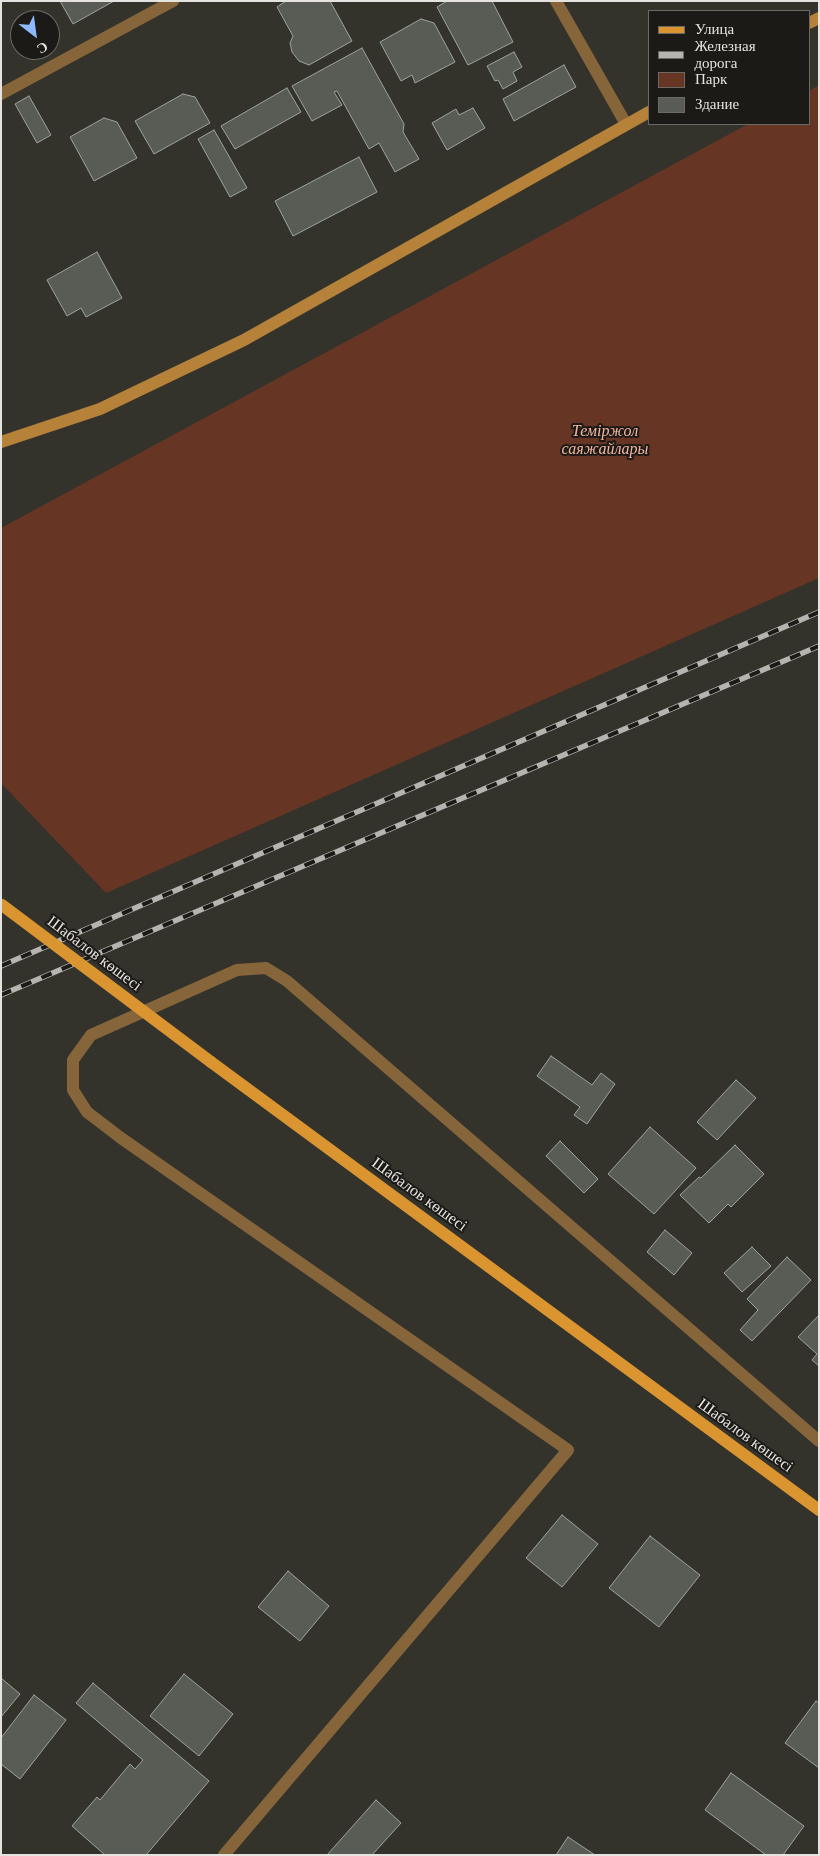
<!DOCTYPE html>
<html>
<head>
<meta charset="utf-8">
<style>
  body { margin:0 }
  #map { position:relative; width:820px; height:1856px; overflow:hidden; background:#33332c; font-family:"Times New Roman",serif }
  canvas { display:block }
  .frame { position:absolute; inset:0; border:2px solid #e4e3df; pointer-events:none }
  .legend { position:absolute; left:648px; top:10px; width:162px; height:115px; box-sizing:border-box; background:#1b1a17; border:1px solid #6b6a67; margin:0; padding:6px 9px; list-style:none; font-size:15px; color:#e4e3df }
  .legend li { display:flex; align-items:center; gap:10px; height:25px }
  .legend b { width:25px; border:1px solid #6b6a67 }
  .north { position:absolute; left:10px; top:10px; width:50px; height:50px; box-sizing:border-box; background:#1b1a17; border:1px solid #6b6a67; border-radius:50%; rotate:150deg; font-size:14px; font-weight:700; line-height:20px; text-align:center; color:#e4e3df }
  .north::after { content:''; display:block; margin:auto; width:18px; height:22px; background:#8eb8fd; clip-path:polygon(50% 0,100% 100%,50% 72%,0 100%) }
</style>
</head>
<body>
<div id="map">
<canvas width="820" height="1856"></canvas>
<div class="frame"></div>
<ul class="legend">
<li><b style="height:6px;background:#da9531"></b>Улица</li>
<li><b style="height:6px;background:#b5b4b0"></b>Железная дорога</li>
<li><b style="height:14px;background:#673523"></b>Парк</li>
<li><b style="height:14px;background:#585c55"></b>Здание</li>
</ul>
<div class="north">С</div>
</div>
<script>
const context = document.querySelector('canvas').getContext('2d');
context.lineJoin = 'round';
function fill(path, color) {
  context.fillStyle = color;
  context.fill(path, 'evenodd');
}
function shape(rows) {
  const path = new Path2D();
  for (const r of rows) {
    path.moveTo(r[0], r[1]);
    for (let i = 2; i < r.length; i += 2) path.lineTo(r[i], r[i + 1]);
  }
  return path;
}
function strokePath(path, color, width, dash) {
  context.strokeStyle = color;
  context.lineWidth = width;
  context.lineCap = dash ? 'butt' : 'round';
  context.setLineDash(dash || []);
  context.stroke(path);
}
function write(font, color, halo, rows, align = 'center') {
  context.font = font + ' "Times New Roman",serif';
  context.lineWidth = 4;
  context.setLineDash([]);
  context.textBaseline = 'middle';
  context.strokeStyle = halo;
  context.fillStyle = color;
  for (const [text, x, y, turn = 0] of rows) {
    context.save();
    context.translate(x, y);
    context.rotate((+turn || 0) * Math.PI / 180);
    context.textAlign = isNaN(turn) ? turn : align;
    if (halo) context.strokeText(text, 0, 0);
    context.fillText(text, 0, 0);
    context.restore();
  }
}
fill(shape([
  [819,85,819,578,106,893,1,783,1,528,748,124,809,124,809,91]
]), '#673523');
const building = shape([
  [60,1,114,1,73,24,60,1],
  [286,1,330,1,352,41,309,65,299,61,292,52,290,43,293,36,277,7,286,1],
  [447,1,492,1,513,42,468,65,437,7,447,1],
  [421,19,434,23,455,62,415,83,412,75,401,81,380,42,421,19],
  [362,48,404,124,403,132,419,159,395,172,379,143,369,149,337,91,334,92,342,105,312,121,292,86,362,48],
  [514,52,522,67,513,72,517,81,503,89,498,80,495,81,487,66,514,52],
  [564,65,576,87,514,121,503,99,564,65],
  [287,88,301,112,235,149,221,126,287,88],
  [183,94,195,97,210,123,154,154,135,121,183,94],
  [29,96,51,135,37,143,15,104,29,96],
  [473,108,485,128,447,150,432,123,456,109,459,115,473,108],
  [104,118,117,122,137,158,94,181,70,137,104,118],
  [214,130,247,188,230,197,198,139,214,130],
  [359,157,377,192,293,236,275,201,359,157],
  [97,252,122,298,86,317,81,308,67,316,47,280,97,252],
  [551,1056,592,1085,601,1073,615,1084,587,1124,574,1115,580,1107,537,1076,551,1056],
  [736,1080,756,1098,717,1140,697,1122,736,1080],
  [650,1127,696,1168,654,1214,608,1174,650,1127],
  [560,1141,598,1179,584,1193,546,1156,560,1141],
  [735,1145,764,1174,731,1207,728,1204,709,1223,680,1195,699,1177,701,1178,735,1145],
  [665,1230,692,1253,674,1275,647,1252,665,1230],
  [752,1247,771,1266,742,1292,724,1273,752,1247],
  [787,1257,811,1280,752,1341,740,1330,758,1310,747,1299,787,1257],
  [819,1315,819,1366,812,1360,817,1354,798,1337,819,1315],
  [562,1515,598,1544,562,1587,526,1558,562,1515],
  [650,1536,700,1575,659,1627,609,1588,650,1536],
  [288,1571,329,1606,300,1641,258,1607,288,1571],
  [184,1674,233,1714,199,1756,150,1716,184,1674],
  [1,1678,20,1694,1,1717,1,1678],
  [93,1683,209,1781,146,1855,105,1855,72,1826,97,1797,100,1800,130,1764,135,1769,143,1760,76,1703,93,1683],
  [34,1695,66,1720,20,1779,1,1764,1,1738,34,1695],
  [816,1701,819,1703,819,1768,785,1743,816,1701],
  [731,1773,804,1826,783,1855,766,1855,705,1810,731,1773],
  [376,1800,401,1823,372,1855,327,1855,376,1800],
  [568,1837,595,1855,556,1855,568,1837]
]);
fill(building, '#585c55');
strokePath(building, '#9fa49d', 1);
strokePath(shape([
  [556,1,626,124],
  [1,94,173,1],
  [224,1855,568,1450,121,1138,87,1112,73,1090,73,1060,91,1035,237,970,266,968,287,981,819,1441]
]), '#87653b', 12);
strokePath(shape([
  [809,23,819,18],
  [1,442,100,409,244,340,649,112]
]), '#b68138', 12);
strokePath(shape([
  [211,1062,819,1510]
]), '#da9531', 12);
const rail = shape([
  [1,966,819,612],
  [1,995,819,646]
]);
strokePath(rail, '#b5b4b0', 5.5);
strokePath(rail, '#1b1a17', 4, [11]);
strokePath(shape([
  [2,905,211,1062]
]), '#da9531', 12);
write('italic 16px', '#f5b6a0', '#1b1a17', [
  ["Теміржол",605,432],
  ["саяжайлары",605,450]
]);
write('16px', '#e4e3df', '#1b1a17', [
  ["Шабалов көшесі",94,954,37],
  ["Шабалов көшесі",419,1195,36],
  ["Шабалов көшесі",745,1436,36]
]);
</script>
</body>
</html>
